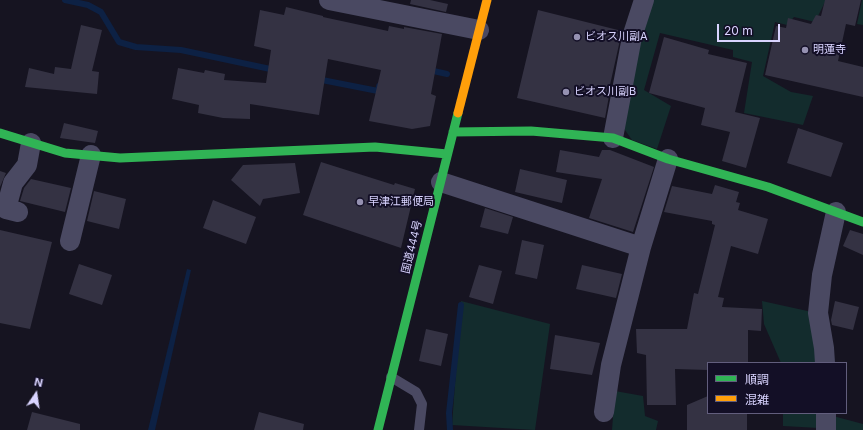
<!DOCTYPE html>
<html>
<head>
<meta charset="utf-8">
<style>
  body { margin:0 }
  #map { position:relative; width:863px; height:430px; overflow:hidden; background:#161421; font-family:Inter,"Noto Sans JP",sans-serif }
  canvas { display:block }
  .legend { position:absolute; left:707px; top:362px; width:140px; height:52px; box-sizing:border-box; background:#130f26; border:1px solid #625e7d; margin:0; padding:5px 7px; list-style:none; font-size:12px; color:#d9d4ff }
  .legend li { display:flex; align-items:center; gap:8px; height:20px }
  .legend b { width:20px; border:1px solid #625e7d }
  .north { position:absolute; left:16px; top:374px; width:40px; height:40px; -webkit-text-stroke:3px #130f26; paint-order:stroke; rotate:13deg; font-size:11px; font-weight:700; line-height:16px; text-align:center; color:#d9d4ff }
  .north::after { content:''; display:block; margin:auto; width:14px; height:18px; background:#d9d4ff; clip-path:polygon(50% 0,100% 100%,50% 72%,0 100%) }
  .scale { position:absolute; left:717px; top:24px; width:63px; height:18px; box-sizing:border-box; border:2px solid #d9d4ff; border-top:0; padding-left:5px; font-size:12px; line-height:14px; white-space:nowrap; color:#d9d4ff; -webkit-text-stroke:3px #130f26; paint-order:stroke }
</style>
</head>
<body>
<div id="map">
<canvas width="863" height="430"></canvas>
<ul class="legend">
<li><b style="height:5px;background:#30b455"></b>順調</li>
<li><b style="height:5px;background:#ff9f0a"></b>混雑</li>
</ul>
<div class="north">N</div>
<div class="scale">20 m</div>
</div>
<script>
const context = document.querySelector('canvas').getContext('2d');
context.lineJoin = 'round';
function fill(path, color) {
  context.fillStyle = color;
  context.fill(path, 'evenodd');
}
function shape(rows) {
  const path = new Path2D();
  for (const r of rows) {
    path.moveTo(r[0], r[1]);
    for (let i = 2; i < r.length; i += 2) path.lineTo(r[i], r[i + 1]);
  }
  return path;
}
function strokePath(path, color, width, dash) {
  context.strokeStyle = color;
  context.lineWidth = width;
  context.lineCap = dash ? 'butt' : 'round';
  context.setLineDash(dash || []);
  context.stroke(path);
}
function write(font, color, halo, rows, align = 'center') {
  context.font = font + ' Inter,"Noto Sans JP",sans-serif';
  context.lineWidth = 4;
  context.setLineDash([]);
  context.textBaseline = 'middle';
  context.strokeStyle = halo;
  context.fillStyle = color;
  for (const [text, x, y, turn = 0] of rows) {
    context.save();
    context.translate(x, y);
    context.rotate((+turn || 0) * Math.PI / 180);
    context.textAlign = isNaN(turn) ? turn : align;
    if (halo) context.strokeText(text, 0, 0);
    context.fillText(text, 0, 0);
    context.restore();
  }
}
fill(shape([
  [651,0,826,0,815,22,794,17,787,25,775,22,763,76,791,92,813,96,803,125,744,113,752,62,733,57,733,50,660,33,644,90,671,106,657,149,632,140,620,123],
  [862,0,863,0,863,25,857,24],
  [461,301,550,324,535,430,452,425],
  [762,301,812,312,819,363,781,363,764,324],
  [615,391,643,396,645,416,658,421,656,430,612,430],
  [783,413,819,413,819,428,783,426],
  [833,416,863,424,863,430,832,430]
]), '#132c2d');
fill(shape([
  [187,269,191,270,155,430,148,430]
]), '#0d2144');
strokePath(shape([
  [65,0,88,5,101,12,119,42,136,47,181,50,275,70],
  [429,70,447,74],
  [317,79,378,91,379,86],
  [450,430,449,413,461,305]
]), '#0d2144', 6);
fill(shape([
  [411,0,430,0,448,4,446,12,410,4],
  [825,0,861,0,855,26,846,24,838,61,863,67,863,97,765,75,776,26,786,28,788,18,811,24,816,15,821,16],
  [286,7,323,16,323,17,388,31,389,26,404,29,404,27,442,34,431,94,436,96,430,126,412,129,369,121,381,70,328,59,319,115,250,104,250,119,223,118,198,113,199,105,172,99,178,68,204,73,205,70,225,74,224,80,266,83,271,50,254,46,260,10,284,15],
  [538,10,622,31,610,85,611,85,605,118,517,98],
  [81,25,102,30,92,71,99,72,97,94,25,87,29,68,54,74,55,67,71,69],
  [664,37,709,50,708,54,747,63,735,112,760,118,746,168,722,161,730,132,701,125,705,108,649,93],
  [64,123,98,131,95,143,60,138],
  [798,128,843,143,831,177,787,163],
  [560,150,599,157,602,150,610,150,654,167,633,232,589,218,602,179,556,172],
  [321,162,394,185,395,183,415,189,401,248,303,215],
  [295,163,300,193,263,199,260,206,231,180,243,165],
  [520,169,567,180,562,203,515,192],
  [0,171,6,173,0,187],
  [31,179,71,188,65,212,20,201,24,188],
  [715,185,739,192,736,202,740,203,738,210,768,219,758,254,731,246,718,297,724,298,722,307,762,309,761,331,748,330,748,363,708,363,708,370,675,369,676,405,647,405,646,355,637,353,636,329,687,329,694,293,698,294,715,225,712,224,712,221,664,212,672,186,712,194],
  [94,191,126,199,119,229,87,221],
  [213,200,256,217,246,244,203,228],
  [485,208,513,217,508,234,480,227],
  [0,230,52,242,30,329,0,323],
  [850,230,863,234,863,255,843,246],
  [522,240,544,245,537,279,515,274],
  [79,264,112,275,102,305,69,294],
  [479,265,502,271,493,304,469,297],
  [582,265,622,274,616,298,576,289],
  [835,301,859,307,853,330,832,325,831,320],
  [426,329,448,334,441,366,419,361],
  [555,335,600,343,592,375,550,369],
  [708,396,708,413,747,413,747,430,687,430,687,405],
  [32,412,80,424,80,430,27,430],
  [259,412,304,424,303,430,254,430]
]), '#343243');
strokePath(shape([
  [391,377,416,392,422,404,419,430]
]), '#4a4962', 10);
strokePath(shape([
  [329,0,479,30],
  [613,138,632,37,644,0],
  [441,182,641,247,668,159],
  [18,212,6,209,13,183,27,165,31,143],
  [70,241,91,155],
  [825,363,824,348,818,313,822,275,836,212],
  [604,412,611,365,641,247],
  [826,430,826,413]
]), '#4a4962', 20);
strokePath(shape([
  [453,132,531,131,613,138,668,159,768,187,863,222],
  [0,133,65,153,120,158,375,147,447,154],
  [378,430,458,113]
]), '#30b455', 9);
strokePath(shape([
  [458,113,487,0]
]), '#ff9f0a', 9);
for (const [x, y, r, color] of [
  [577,37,4,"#9591b1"],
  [805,50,4,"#9591b1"],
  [566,92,4,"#9591b1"],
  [360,202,4,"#9591b1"]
]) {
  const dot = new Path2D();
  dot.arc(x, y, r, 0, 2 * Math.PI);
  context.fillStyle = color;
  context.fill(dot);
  strokePath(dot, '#130f26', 1.5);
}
write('11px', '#d9d4ff', '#130f26', [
  ["ビオス川副A",585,37],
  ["明蓮寺",813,50],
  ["ビオス川副B",574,92],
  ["早津江郵便局",368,202]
], 'left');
write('11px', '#d9d4ff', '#130f26', [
  ["国道444号",412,247,-76]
]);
</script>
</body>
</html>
